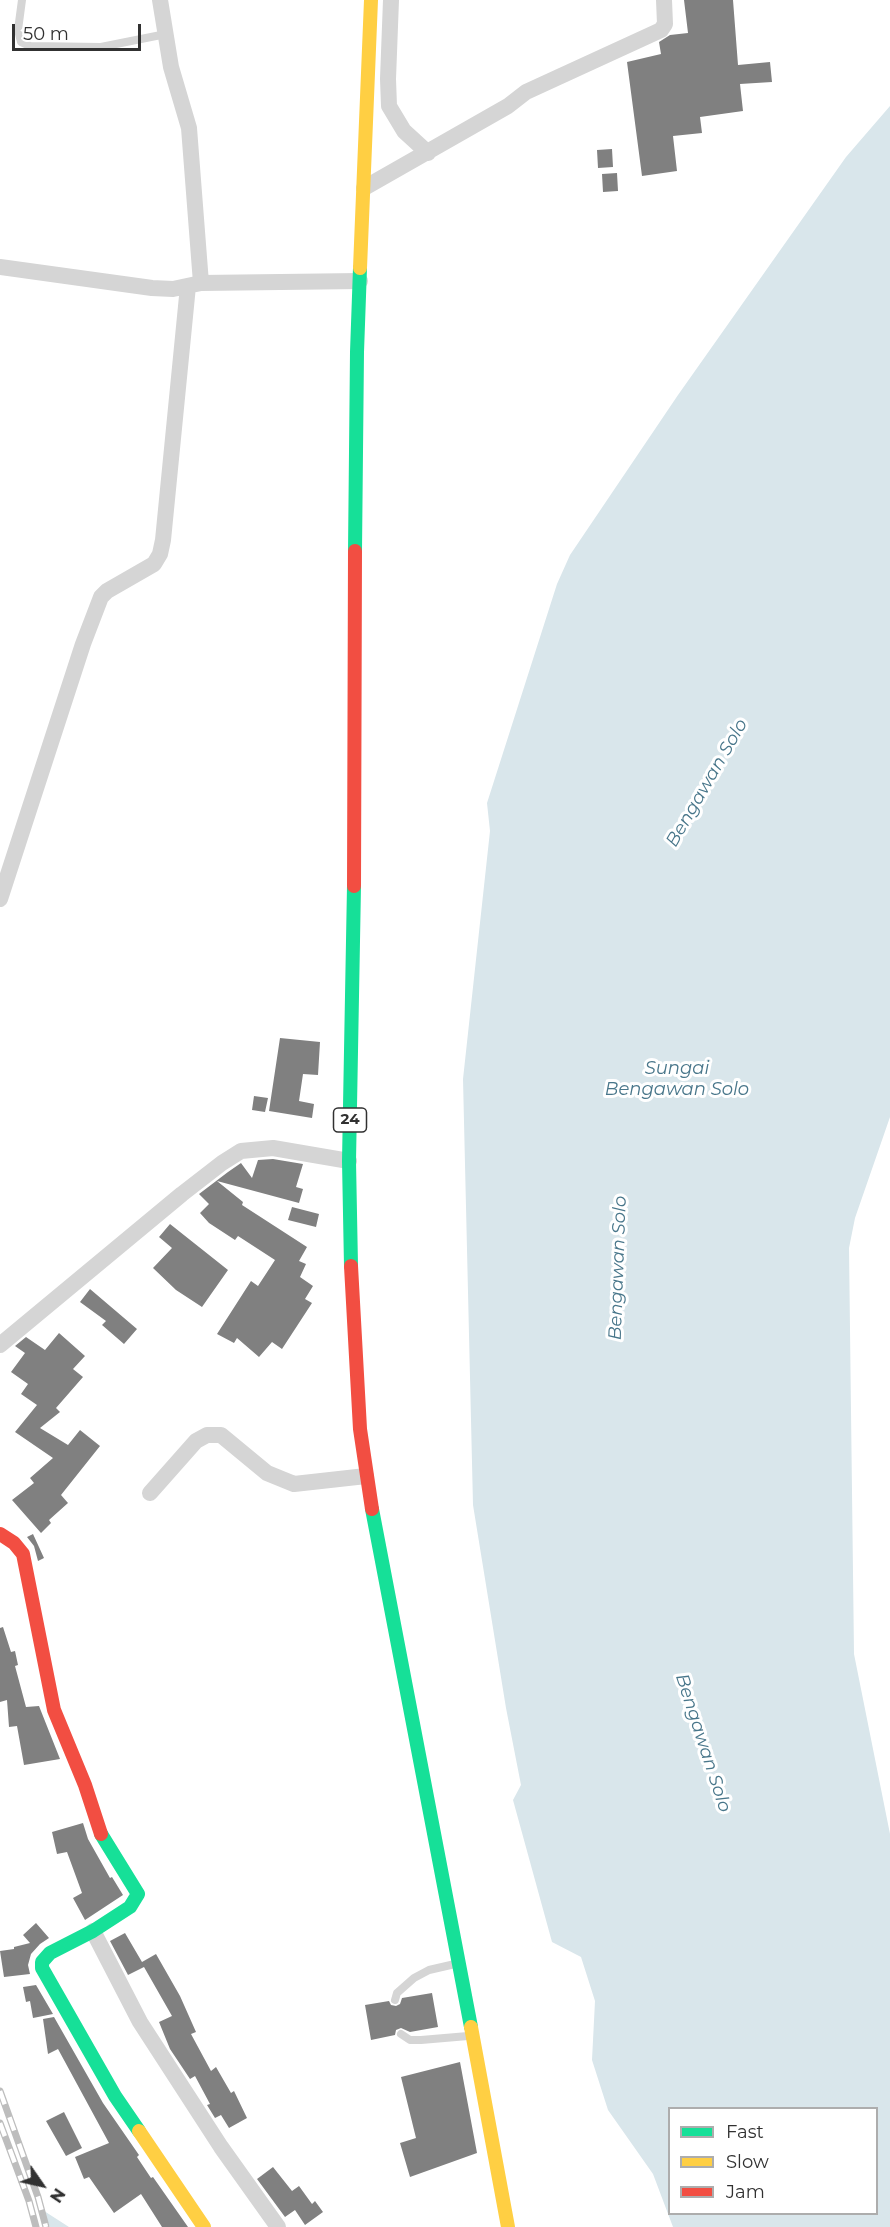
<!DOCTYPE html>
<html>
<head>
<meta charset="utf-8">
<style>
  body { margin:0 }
  #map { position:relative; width:890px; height:2227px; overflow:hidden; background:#fff; font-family:Montserrat,sans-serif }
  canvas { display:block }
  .legend { position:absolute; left:668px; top:2107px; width:210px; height:108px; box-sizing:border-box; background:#fff; border:2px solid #adadad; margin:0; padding:8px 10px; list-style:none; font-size:18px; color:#313131 }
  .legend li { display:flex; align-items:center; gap:12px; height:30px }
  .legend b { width:30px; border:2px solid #adadad }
  .north { position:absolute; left:12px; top:2155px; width:60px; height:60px; -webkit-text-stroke:4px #fff; paint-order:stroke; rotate:124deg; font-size:16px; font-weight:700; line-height:24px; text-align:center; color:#313131 }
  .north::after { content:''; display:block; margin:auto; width:21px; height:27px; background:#313131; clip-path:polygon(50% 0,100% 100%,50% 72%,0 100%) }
  .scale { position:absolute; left:12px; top:24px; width:129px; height:27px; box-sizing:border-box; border:3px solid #313131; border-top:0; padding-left:8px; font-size:18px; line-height:21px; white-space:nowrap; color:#313131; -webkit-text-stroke:4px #fff; paint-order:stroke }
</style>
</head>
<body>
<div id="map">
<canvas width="890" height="2227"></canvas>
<ul class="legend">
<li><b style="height:8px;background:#16e098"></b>Fast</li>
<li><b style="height:8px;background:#ffcf43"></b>Slow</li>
<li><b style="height:8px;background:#f24e42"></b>Jam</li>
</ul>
<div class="north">N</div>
<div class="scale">50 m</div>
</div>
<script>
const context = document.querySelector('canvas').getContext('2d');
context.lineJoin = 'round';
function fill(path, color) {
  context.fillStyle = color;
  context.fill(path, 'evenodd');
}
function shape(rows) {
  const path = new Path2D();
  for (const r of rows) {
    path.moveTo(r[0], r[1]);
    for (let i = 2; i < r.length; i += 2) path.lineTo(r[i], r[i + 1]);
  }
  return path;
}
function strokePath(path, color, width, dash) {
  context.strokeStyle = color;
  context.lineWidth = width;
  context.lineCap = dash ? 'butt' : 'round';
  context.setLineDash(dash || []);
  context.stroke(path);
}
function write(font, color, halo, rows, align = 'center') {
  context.font = font + ' Montserrat,sans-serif';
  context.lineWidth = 6;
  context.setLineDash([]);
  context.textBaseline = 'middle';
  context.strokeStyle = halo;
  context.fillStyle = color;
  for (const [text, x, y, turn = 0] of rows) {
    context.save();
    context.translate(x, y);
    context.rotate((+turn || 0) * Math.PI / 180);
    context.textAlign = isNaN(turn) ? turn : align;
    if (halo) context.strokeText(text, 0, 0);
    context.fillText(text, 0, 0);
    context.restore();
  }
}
fill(shape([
  [890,106,890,1117,855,1218,849,1248,854,1654,890,1834,890,2227,673,2227,653,2174,608,2110,592,2060,595,2001,581,1957,552,1942,513,1800,521,1785,506,1708,473,1505,463,1079,490,831,487,803,557,584,570,555,678,395,846,157],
  [670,2108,876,2108,876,2214,670,2214],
  [41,2209,69,2227,50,2227]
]), '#d9e6eb');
fill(shape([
  [684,0,733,0,738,65,770,62,772,82,740,84,743,111,700,117,702,133,673,136,677,171,642,176,627,62,661,54,659,42,670,35,688,33],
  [612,149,613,167,598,168,597,150],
  [617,173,618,191,603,192,602,174],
  [280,1038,320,1042,318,1075,303,1074,299,1101,314,1104,312,1118,269,1111],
  [254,1096,268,1098,265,1112,252,1110],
  [273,1159,303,1164,296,1187,303,1189,299,1203,217,1181,243,1202,242,1205,307,1247,299,1261,306,1264,300,1277,313,1286,305,1299,312,1303,282,1349,272,1342,259,1357,237,1338,234,1343,217,1334,251,1281,258,1286,275,1260,238,1236,235,1240,209,1223,200,1213,209,1204,199,1194,228,1172,241,1163,252,1178,258,1160],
  [292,1207,319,1214,316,1227,288,1220],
  [170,1224,228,1270,202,1307,176,1290,153,1268,172,1248,159,1237],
  [90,1289,137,1329,124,1344,102,1325,106,1321,80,1302],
  [59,1333,85,1356,73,1369,83,1377,56,1408,60,1412,40,1428,68,1445,80,1430,100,1446,61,1495,68,1503,49,1520,51,1523,41,1533,12,1500,34,1483,30,1478,53,1458,15,1432,37,1405,21,1394,28,1384,11,1372,25,1353,15,1346,26,1337,45,1350],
  [33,1534,44,1558,38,1561,34,1546,27,1537],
  [3,1627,11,1652,15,1651,18,1665,15,1666,26,1707,39,1706,60,1759,24,1765,17,1726,9,1727,7,1700,0,1702,0,1628],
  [83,1823,88,1839,110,1878,112,1877,123,1895,85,1920,73,1898,82,1893,67,1852,57,1854,52,1832],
  [36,1923,49,1938,40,1944,31,1954,28,1965,30,1974,4,1977,0,1951,14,1949,14,1947,30,1943,23,1935],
  [125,1933,142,1962,156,1954,180,1996,196,2032,191,2034,211,2071,216,2067,231,2093,234,2091,247,2118,229,2128,221,2115,215,2118,207,2105,210,2104,195,2076,190,2079,170,2049,159,2022,172,2016,144,1967,128,1975,110,1941],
  [36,1985,53,2014,33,2018,30,2001,26,2002,23,1987],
  [432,1993,438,2027,410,2032,401,2028,396,2030,395,2035,371,2040,365,2005,389,2001,391,2005,396,2006,400,2004,402,1998],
  [54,2017,103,2103,139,2155,137,2157,151,2178,153,2177,188,2227,162,2227,141,2194,114,2213,89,2177,84,2179,75,2157,109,2143,58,2049,48,2054,43,2019],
  [460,2062,477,2153,410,2177,400,2143,416,2138,401,2077],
  [64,2112,82,2148,66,2156,46,2121],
  [273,2167,292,2191,299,2186,312,2204,315,2201,323,2212,305,2225,295,2210,285,2217,257,2179]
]), '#808080');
strokePath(shape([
  [22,0,18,30,21,42,30,46,101,47,166,34],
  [395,2000,397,1993,414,1978,429,1970,455,1964],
  [401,2034,410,2040,421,2040,468,2036]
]), '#d5d5d5', 8);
strokePath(shape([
  [160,0,171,67,189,128,201,283],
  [391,0,388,79,389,106,404,131,428,153],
  [364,188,508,106,526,92,661,30,665,24,664,0],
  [0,267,152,288,173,289,201,283,360,281],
  [0,899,83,644,101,597,107,591,154,564,160,554,163,540,188,286],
  [0,1345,182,1194,222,1163,241,1151,273,1148,349,1161],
  [150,1493,196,1441,207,1435,221,1435,267,1473,294,1484,366,1476],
  [93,1931,140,2022,221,2147,278,2227]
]), '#d5d5d5', 16);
strokePath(shape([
  [355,551,357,352,360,268],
  [351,1266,349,1161,354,886],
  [372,1509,471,2027],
  [101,1834,138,1894,130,1907,93,1931,50,1953,42,1962,42,1968,115,2096,139,2131]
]), '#16e098', 14);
strokePath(shape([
  [360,268,371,0],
  [471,2027,508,2227],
  [139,2131,204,2227]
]), '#ffcf43', 14);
strokePath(shape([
  [354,886,355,551],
  [351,1266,360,1429,372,1509],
  [0,1534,14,1543,23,1554,54,1710,85,1785,101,1834]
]), '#f24e42', 14);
const rail = shape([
  [0,2091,38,2197,46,2227],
  [0,2123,29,2201,36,2227]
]);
strokePath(rail, '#bdbdbd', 7);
strokePath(rail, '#fff', 4.5, [14]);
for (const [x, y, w] of [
  [350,1120,33]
]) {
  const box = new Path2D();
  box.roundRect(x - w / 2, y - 12, w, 24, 4.5);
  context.fillStyle = '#fff';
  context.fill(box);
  strokePath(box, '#313131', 1.5);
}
write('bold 15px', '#313131', null, [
  ["24",350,1120]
]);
write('italic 18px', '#48768a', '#fff', [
  ["Bengawan Solo",707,783,-60],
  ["Sungai",677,1069],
  ["Bengawan Solo",677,1090],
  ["Bengawan Solo",618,1268,-88],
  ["Bengawan Solo",703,1743,72]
]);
</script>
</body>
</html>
